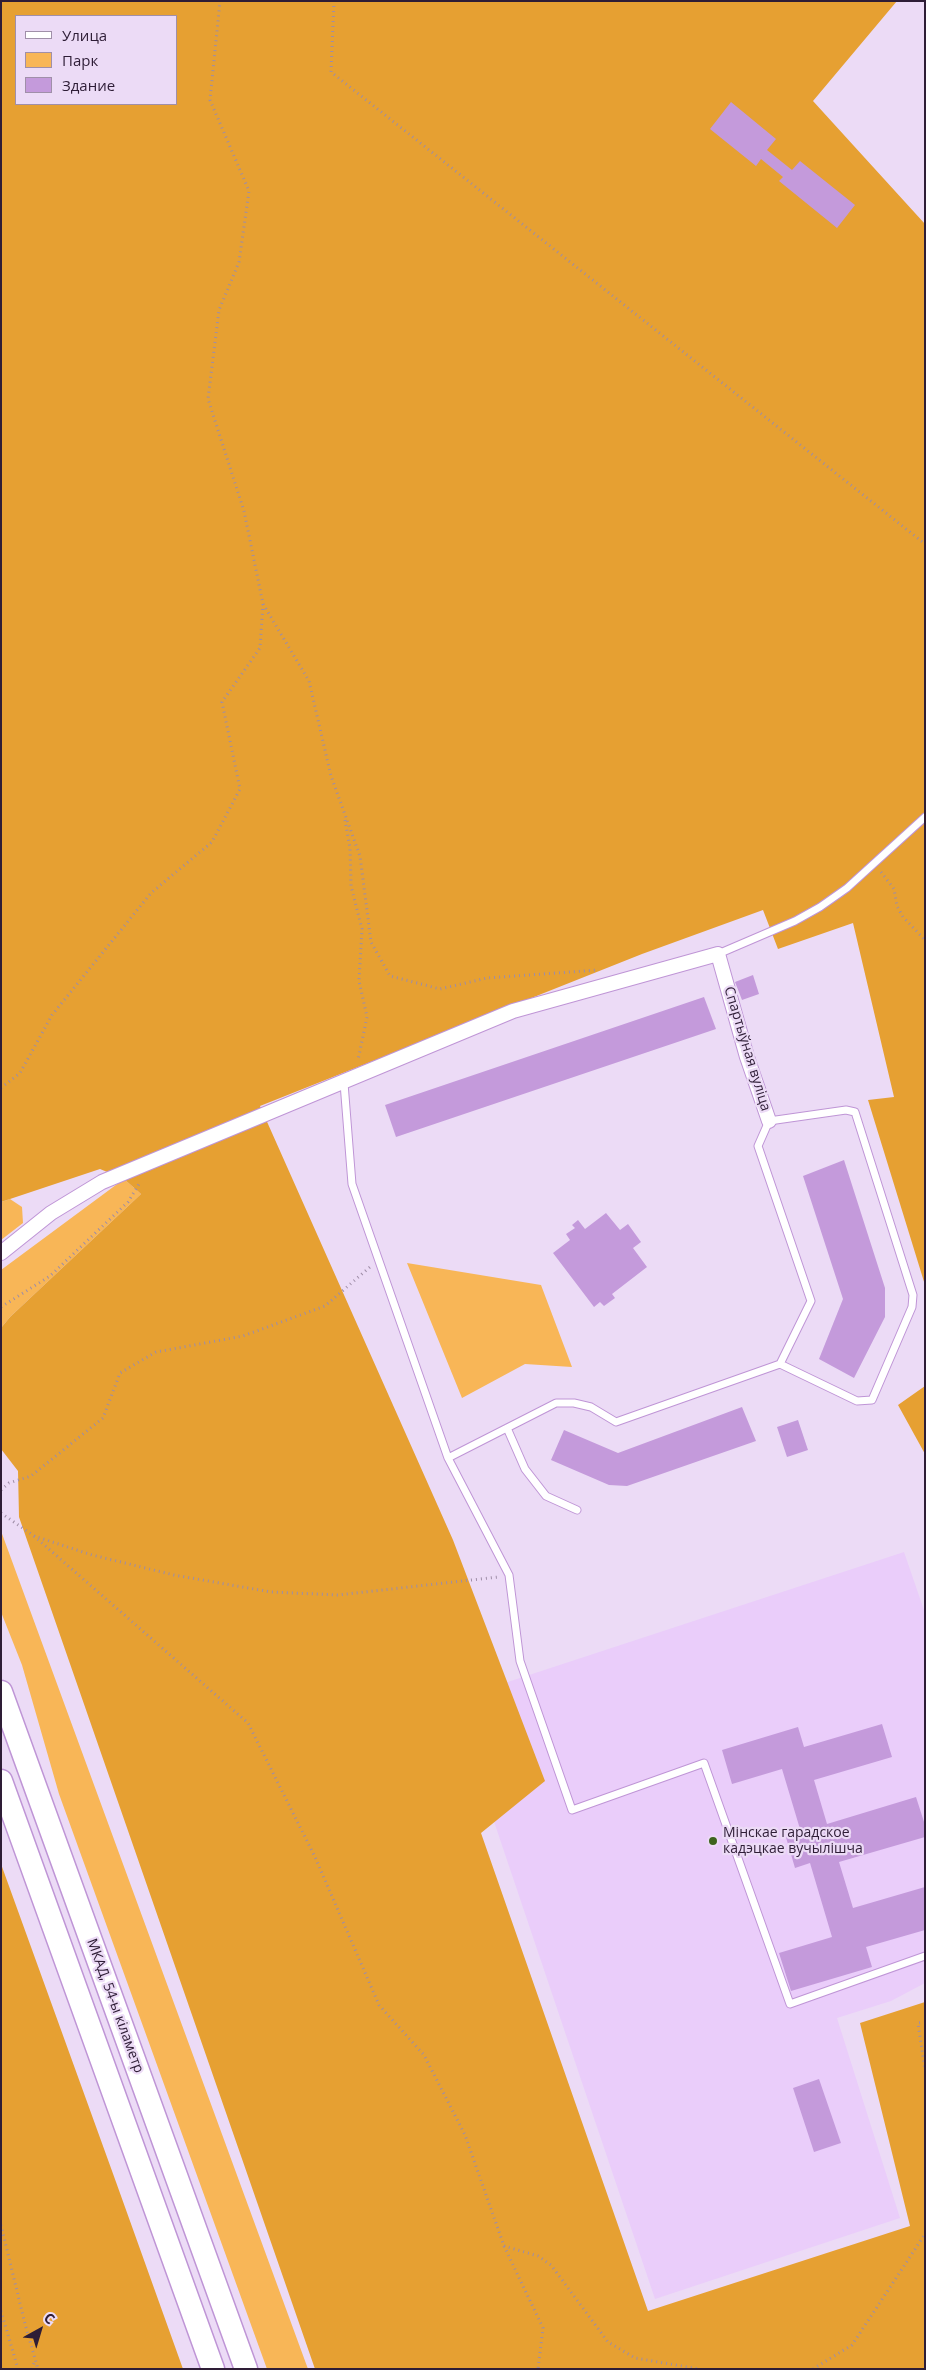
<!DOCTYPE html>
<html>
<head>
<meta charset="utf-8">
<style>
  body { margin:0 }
  #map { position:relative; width:926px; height:2370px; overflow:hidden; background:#ecdbf6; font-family:"Open Sans",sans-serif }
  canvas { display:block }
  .frame { position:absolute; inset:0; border:2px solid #2e1d36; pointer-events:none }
  .legend { position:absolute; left:15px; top:15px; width:162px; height:90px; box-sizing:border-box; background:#ecdbf6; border:1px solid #a08fa9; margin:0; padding:6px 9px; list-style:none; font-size:15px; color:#2e1d36 }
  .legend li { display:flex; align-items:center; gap:10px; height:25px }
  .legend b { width:25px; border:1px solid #a08fa9 }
  .north { position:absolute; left:15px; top:2305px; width:50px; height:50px; -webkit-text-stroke:4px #ecdbf6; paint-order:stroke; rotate:39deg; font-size:14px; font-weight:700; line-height:20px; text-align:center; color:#2e1d36 }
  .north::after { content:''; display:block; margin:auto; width:18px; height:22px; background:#2e1d36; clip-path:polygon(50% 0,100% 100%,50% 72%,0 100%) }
</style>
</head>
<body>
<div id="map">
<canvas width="926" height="2370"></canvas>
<div class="frame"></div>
<ul class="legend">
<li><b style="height:6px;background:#fff"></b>Улица</li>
<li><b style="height:14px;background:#f8b657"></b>Парк</li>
<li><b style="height:14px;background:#c49adb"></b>Здание</li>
</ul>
<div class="north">С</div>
</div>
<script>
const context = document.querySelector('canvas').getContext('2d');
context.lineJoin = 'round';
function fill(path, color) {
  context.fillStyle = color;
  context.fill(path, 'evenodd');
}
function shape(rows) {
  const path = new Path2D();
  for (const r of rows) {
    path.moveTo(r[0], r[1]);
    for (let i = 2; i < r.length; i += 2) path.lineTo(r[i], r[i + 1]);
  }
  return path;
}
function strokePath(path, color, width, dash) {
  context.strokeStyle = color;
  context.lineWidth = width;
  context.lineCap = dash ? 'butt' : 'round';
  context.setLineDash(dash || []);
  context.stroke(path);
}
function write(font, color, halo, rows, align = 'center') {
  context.font = font + ' "Open Sans",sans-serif';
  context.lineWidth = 4.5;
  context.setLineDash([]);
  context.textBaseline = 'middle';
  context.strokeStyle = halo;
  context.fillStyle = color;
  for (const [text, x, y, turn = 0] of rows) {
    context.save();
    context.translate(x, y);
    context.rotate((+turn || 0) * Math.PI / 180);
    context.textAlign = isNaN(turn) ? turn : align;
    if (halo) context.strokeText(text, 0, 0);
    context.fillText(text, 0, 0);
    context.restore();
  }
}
fill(shape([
  [904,1552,925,1613,925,1983,891,2001,837,2018,900,2218,655,2299,453,1700]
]), '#eacdfa');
fill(shape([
  [124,1179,141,1194,10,1317,1,1328,1,1270],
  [10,1199,22,1207,23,1223,1,1240,1,1202],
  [407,1263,541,1285,572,1367,525,1364,462,1398],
  [1,1531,308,2369,267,2369,59,1794,22,1665,1,1612]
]), '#f8b657');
fill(shape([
  [1,1,897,1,813,101,925,224,925,1285,868,1100,894,1097,853,923,778,949,763,910,642,954,260,1106,453,1540,545,1781,481,1833,648,2311,910,2226,860,2023,925,2002,925,2369,315,2369,19,1517,18,1471,1,1449,1,1328,10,1317,141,1194,124,1179,100,1169,1,1202],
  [16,16,176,16,176,104,16,104],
  [925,1386,925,1454,898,1405],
  [1,1864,116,2182,183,2369,1,2369]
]), '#e6a032');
fill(shape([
  [731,102,776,139,767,150,792,170,800,161,855,205,837,228,779,181,783,177,761,159,756,166,710,129],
  [753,975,759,994,742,1000,735,982],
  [704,997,716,1029,396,1137,385,1105],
  [844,1160,885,1288,885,1317,854,1378,819,1359,843,1299,803,1176],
  [606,1213,620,1230,628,1224,641,1242,633,1248,647,1267,612,1294,615,1298,604,1306,600,1302,594,1307,553,1253,570,1240,566,1234,575,1228,572,1225,578,1220,585,1229],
  [742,1407,756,1441,627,1486,609,1485,551,1460,564,1430,618,1453],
  [798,1420,808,1450,787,1457,777,1427],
  [882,1724,892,1757,814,1780,827,1824,916,1797,925,1825,925,1837,839,1862,853,1908,925,1887,925,1930,866,1947,872,1967,791,1991,779,1953,832,1937,810,1863,795,1868,785,1834,800,1829,782,1769,732,1784,722,1750,798,1727,804,1747],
  [819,2079,841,2143,814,2152,793,2088]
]), '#c49adb');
const service = shape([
  [718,954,795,921,820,907,847,888,925,817],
  [344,1083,352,1184,448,1458,509,1575,520,1661,572,1810,704,1763,790,2004,925,1956],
  [507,1428,525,1469,546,1496,577,1510],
  [448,1458,556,1403,574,1403,591,1407,616,1422,780,1364,857,1401,872,1400,912,1307,913,1295,855,1112,846,1110,769,1121,758,1146,811,1301,780,1364]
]);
const minor = shape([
  [1,1253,51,1213,102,1182,513,1011,718,954,747,1057,769,1121]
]);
const trunk = shape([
  [1,1692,246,2369],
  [1,1781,213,2369]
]);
strokePath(service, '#bf95d6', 9);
strokePath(minor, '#bf95d6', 16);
strokePath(trunk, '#bf95d6', 25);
strokePath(shape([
  [334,1,331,72,925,544],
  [263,604,309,681,331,776,360,856,371,942,390,976,440,989,487,978,598,970],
  [345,820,350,848,351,886,362,929,359,981,367,1017,358,1060],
  [881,872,894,889,897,906,903,917,925,940],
  [1,1088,20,1073,52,1015,151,893,212,842,240,789,222,702,260,648,263,604,244,511,208,399,219,310,239,262,249,191,210,100,220,1],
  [1,1307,50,1276,128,1202,139,1184],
  [1,1490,9,1483,31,1476,103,1418,120,1373,156,1352,243,1336,325,1306,370,1267],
  [1,1513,34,1536,92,1555,174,1575,271,1592,338,1595,498,1577],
  [34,1536,248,1723,315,1857,379,2005,424,2055,465,2135,504,2246,538,2256,551,2265,608,2342,635,2358,699,2369],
  [925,2022,918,2023,925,2070],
  [1,2225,25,2324,38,2369],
  [504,2246,543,2328,538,2369],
  [1,2311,18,2369],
  [32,2369,35,2360],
  [813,2369,852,2345,925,2234]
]), '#9e8da7', 3, [1, 4]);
strokePath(service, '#fff', 7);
strokePath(minor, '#fff', 14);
strokePath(trunk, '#fff', 22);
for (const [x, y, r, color] of [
  [713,1841,5,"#3d631d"]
]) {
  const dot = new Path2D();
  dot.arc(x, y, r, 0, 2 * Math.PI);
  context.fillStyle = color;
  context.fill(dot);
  strokePath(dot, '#ecdbf6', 2);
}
write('14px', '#2e1d36', '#ecdbf6', [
  ["Спартыўная вуліца",747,1049,73],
  ["МКАД, 54-ы кіламетр",115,2006,70]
]);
write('14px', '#2e1d36', '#ecdbf6', [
  ["Мінскае гарадское",723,1833],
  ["кадэцкае вучылішча",723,1849]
], 'left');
</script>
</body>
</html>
